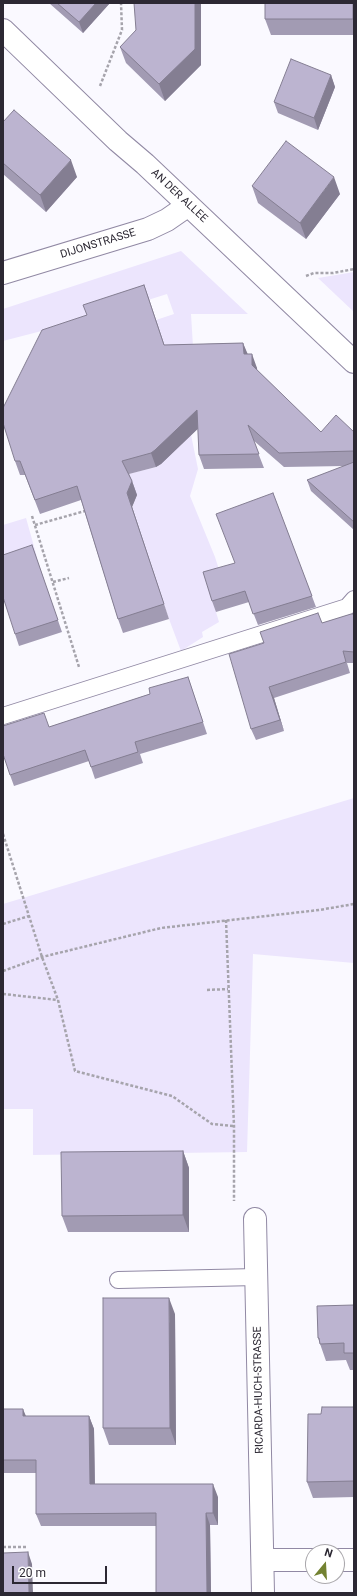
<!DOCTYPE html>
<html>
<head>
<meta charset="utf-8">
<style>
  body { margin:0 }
  #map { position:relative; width:357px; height:1596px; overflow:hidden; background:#faf9ff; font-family:Roboto,sans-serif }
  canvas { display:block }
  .frame { position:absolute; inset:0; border:4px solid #2c2833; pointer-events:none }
  .north { position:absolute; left:305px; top:1544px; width:40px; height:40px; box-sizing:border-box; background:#fff; border:1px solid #aba9ad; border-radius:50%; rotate:18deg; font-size:11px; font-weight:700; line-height:16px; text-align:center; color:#2c2833 }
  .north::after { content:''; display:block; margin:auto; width:14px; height:18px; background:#738231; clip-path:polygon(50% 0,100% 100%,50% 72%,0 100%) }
  .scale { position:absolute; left:12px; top:1566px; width:95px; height:18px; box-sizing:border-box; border:2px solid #2c2833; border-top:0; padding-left:5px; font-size:12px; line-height:14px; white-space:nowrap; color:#2c2833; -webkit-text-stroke:3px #fff; paint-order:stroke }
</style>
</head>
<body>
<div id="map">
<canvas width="357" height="1596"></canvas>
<div class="frame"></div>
<div class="north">N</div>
<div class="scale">20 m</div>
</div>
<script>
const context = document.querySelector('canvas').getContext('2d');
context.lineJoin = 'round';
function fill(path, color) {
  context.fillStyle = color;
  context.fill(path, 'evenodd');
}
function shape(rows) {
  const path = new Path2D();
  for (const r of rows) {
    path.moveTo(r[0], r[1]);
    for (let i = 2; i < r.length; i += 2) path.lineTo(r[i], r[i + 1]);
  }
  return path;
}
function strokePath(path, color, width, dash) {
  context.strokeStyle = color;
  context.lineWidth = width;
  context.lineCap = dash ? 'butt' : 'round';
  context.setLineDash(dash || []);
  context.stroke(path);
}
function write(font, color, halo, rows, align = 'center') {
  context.font = font + ' Roboto,sans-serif';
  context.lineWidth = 4;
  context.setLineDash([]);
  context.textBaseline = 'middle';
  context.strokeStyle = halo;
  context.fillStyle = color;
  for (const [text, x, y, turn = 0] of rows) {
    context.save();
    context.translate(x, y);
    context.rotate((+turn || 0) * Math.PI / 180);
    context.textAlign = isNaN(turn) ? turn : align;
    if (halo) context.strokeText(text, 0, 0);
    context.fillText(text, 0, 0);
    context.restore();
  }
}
fill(shape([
  [181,251,248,314,191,314,194,363,189,425,198,469,190,496,215,557,222,579,216,612,219,622,202,632,203,637,181,651,169,619,132,507,137,495,116,477,156,467,161,464,156,320,174,314,167,294,88,319,3,341,3,309],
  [354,272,354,312,318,278],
  [26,518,37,557,3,568,3,525],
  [354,798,354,963,253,954,247,1152,33,1155,33,1109,3,1109,3,904]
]), '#ece5fd');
const lane = shape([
  [3,716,347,607,354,599],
  [118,1280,257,1277]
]);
const street = shape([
  [3,273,148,229,167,220,180,211,187,204],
  [255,1219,263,1593],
  [263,1560,313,1560],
  [337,1560,354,1560]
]);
const secondary = shape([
  [3,30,118,141,145,164,354,362]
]);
strokePath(lane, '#9189a4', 18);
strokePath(street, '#9189a4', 24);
strokePath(secondary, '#9189a4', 24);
strokePath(shape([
  [100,86,122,30,121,3],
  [306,276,314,273,333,273,354,269],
  [32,516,79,667],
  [35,525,85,511],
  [53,582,69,578],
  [3,834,42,957,58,1000,75,1071,172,1096,212,1124,234,1126],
  [226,920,234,1126,234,1201],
  [3,924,29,916],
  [3,971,42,957,161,928,319,910,354,904],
  [207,990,228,989],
  [3,994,58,1000],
  [3,1547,28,1547]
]), '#a6a4ac', 2.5, [3, 2]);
strokePath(lane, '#fff', 16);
strokePath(street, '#fff', 22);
strokePath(secondary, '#fff', 22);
fill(shape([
  [49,3,110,3,83,33],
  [354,3,354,35,271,35,265,19],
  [201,4,201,65,165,101,126,63,120,47],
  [331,75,335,87,318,130,278,113,274,102],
  [3,122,77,177,46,212,3,174],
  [252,186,340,194,306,239,258,203],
  [144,285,164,345,243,343,247,354,257,368,257,370,321,432,354,432,354,530,311,491,307,480,345,466,284,467,253,440,264,468,204,469,199,455,198,428,161,464,156,467,129,474,132,481,137,495,132,507,169,619,123,633,118,619,81,500,40,514,25,475,20,475,15,461,87,315],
  [273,493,316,607,258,625,249,602,216,612,212,601,235,563],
  [32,545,62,632,19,646,15,634],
  [354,614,354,663,347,663,350,673,274,698,284,731,256,740,251,729,264,643,322,623],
  [188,677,207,734,140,754,143,763,95,779,89,761,14,786,10,775,49,727,150,694],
  [183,1151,189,1168,189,1232,68,1232,62,1216],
  [354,1305,354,1370,350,1370,346,1360,326,1361,318,1338],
  [175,1314,176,1445,109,1445,103,1428],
  [354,1407,354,1497,313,1498,307,1482],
  [3,1409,26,1416,89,1416,94,1429,95,1484,218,1497,218,1525,210,1525,211,1593,156,1593,156,1526,41,1526,36,1514,36,1473,3,1473]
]), '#a29bb3');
fill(shape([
  [96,3,110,3,83,33,79,22],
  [195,3,201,3,201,65,165,101,159,84],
  [353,3,354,3,354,21,353,19],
  [331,75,335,87,318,130,314,118],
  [71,160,77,177,46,212,40,195],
  [334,177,340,194,306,239,300,223],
  [144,285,149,299,169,359,164,345],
  [243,343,249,357,244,354],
  [252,354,257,368,258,379,252,365],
  [197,410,203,424,161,464,156,467,151,453],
  [132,481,137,495,132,507,169,619,127,493],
  [269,687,274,698,284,731,280,720],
  [183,1151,189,1168,189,1232,183,1215],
  [169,1298,175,1314,176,1445,170,1428],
  [23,1409,28,1421,23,1416],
  [89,1416,94,1429,95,1497,90,1484],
  [213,1484,218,1497,218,1525,213,1513],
  [206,1513,210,1525,211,1593,207,1593],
  [28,1552,32,1564,33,1593,29,1593]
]), '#847e92');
const building = shape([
  [57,3,96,3,79,22,57,3],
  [134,3,195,3,195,49,159,84,120,47,136,30,134,3],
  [265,3,353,3,353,19,265,19,265,3],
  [291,59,331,75,314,118,274,102,291,59],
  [14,110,71,160,40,195,3,163,3,122,14,110],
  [286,141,334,177,300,223,252,186,286,141],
  [144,285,164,345,243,343,244,354,252,354,252,365,321,432,336,415,354,432,354,451,279,453,248,425,259,454,199,455,197,410,155,450,151,453,122,461,132,481,127,493,164,604,118,619,77,486,35,500,20,461,15,461,3,423,3,408,42,330,87,315,83,305,144,285],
  [354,462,354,522,307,480,354,462],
  [273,493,312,596,253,614,245,591,212,601,203,572,235,563,216,514,273,493],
  [32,545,58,620,15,634,3,597,3,555,32,545],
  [318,613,322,623,351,614,354,614,354,652,343,651,346,662,269,687,280,720,251,729,229,654,264,643,260,632,318,613],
  [188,677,203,722,135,742,138,752,91,767,85,750,10,775,3,754,3,726,44,713,49,727,150,694,149,688,188,677],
  [183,1151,183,1215,62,1216,61,1152,183,1151],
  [103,1298,169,1298,170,1428,103,1428,103,1298],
  [354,1305,354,1353,344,1353,344,1343,320,1344,319,1338,318,1338,317,1306,354,1305],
  [322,1407,354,1407,354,1481,307,1482,308,1414,321,1414,322,1407],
  [3,1409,23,1409,23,1416,89,1416,90,1484,213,1484,213,1513,206,1513,207,1593,156,1593,156,1513,36,1514,36,1460,3,1460,3,1409],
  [28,1552,29,1593,3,1593,3,1553,28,1552]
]);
fill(building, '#bcb4d0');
strokePath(building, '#847e92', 1);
write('11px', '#2c2833', '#fff', [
  ["AN DER ALLEE",179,196,43],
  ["DIJONSTRASSE",98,244,-17],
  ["RICARDA-HUCH-STRASSE",259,1390,-91]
]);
</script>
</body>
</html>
